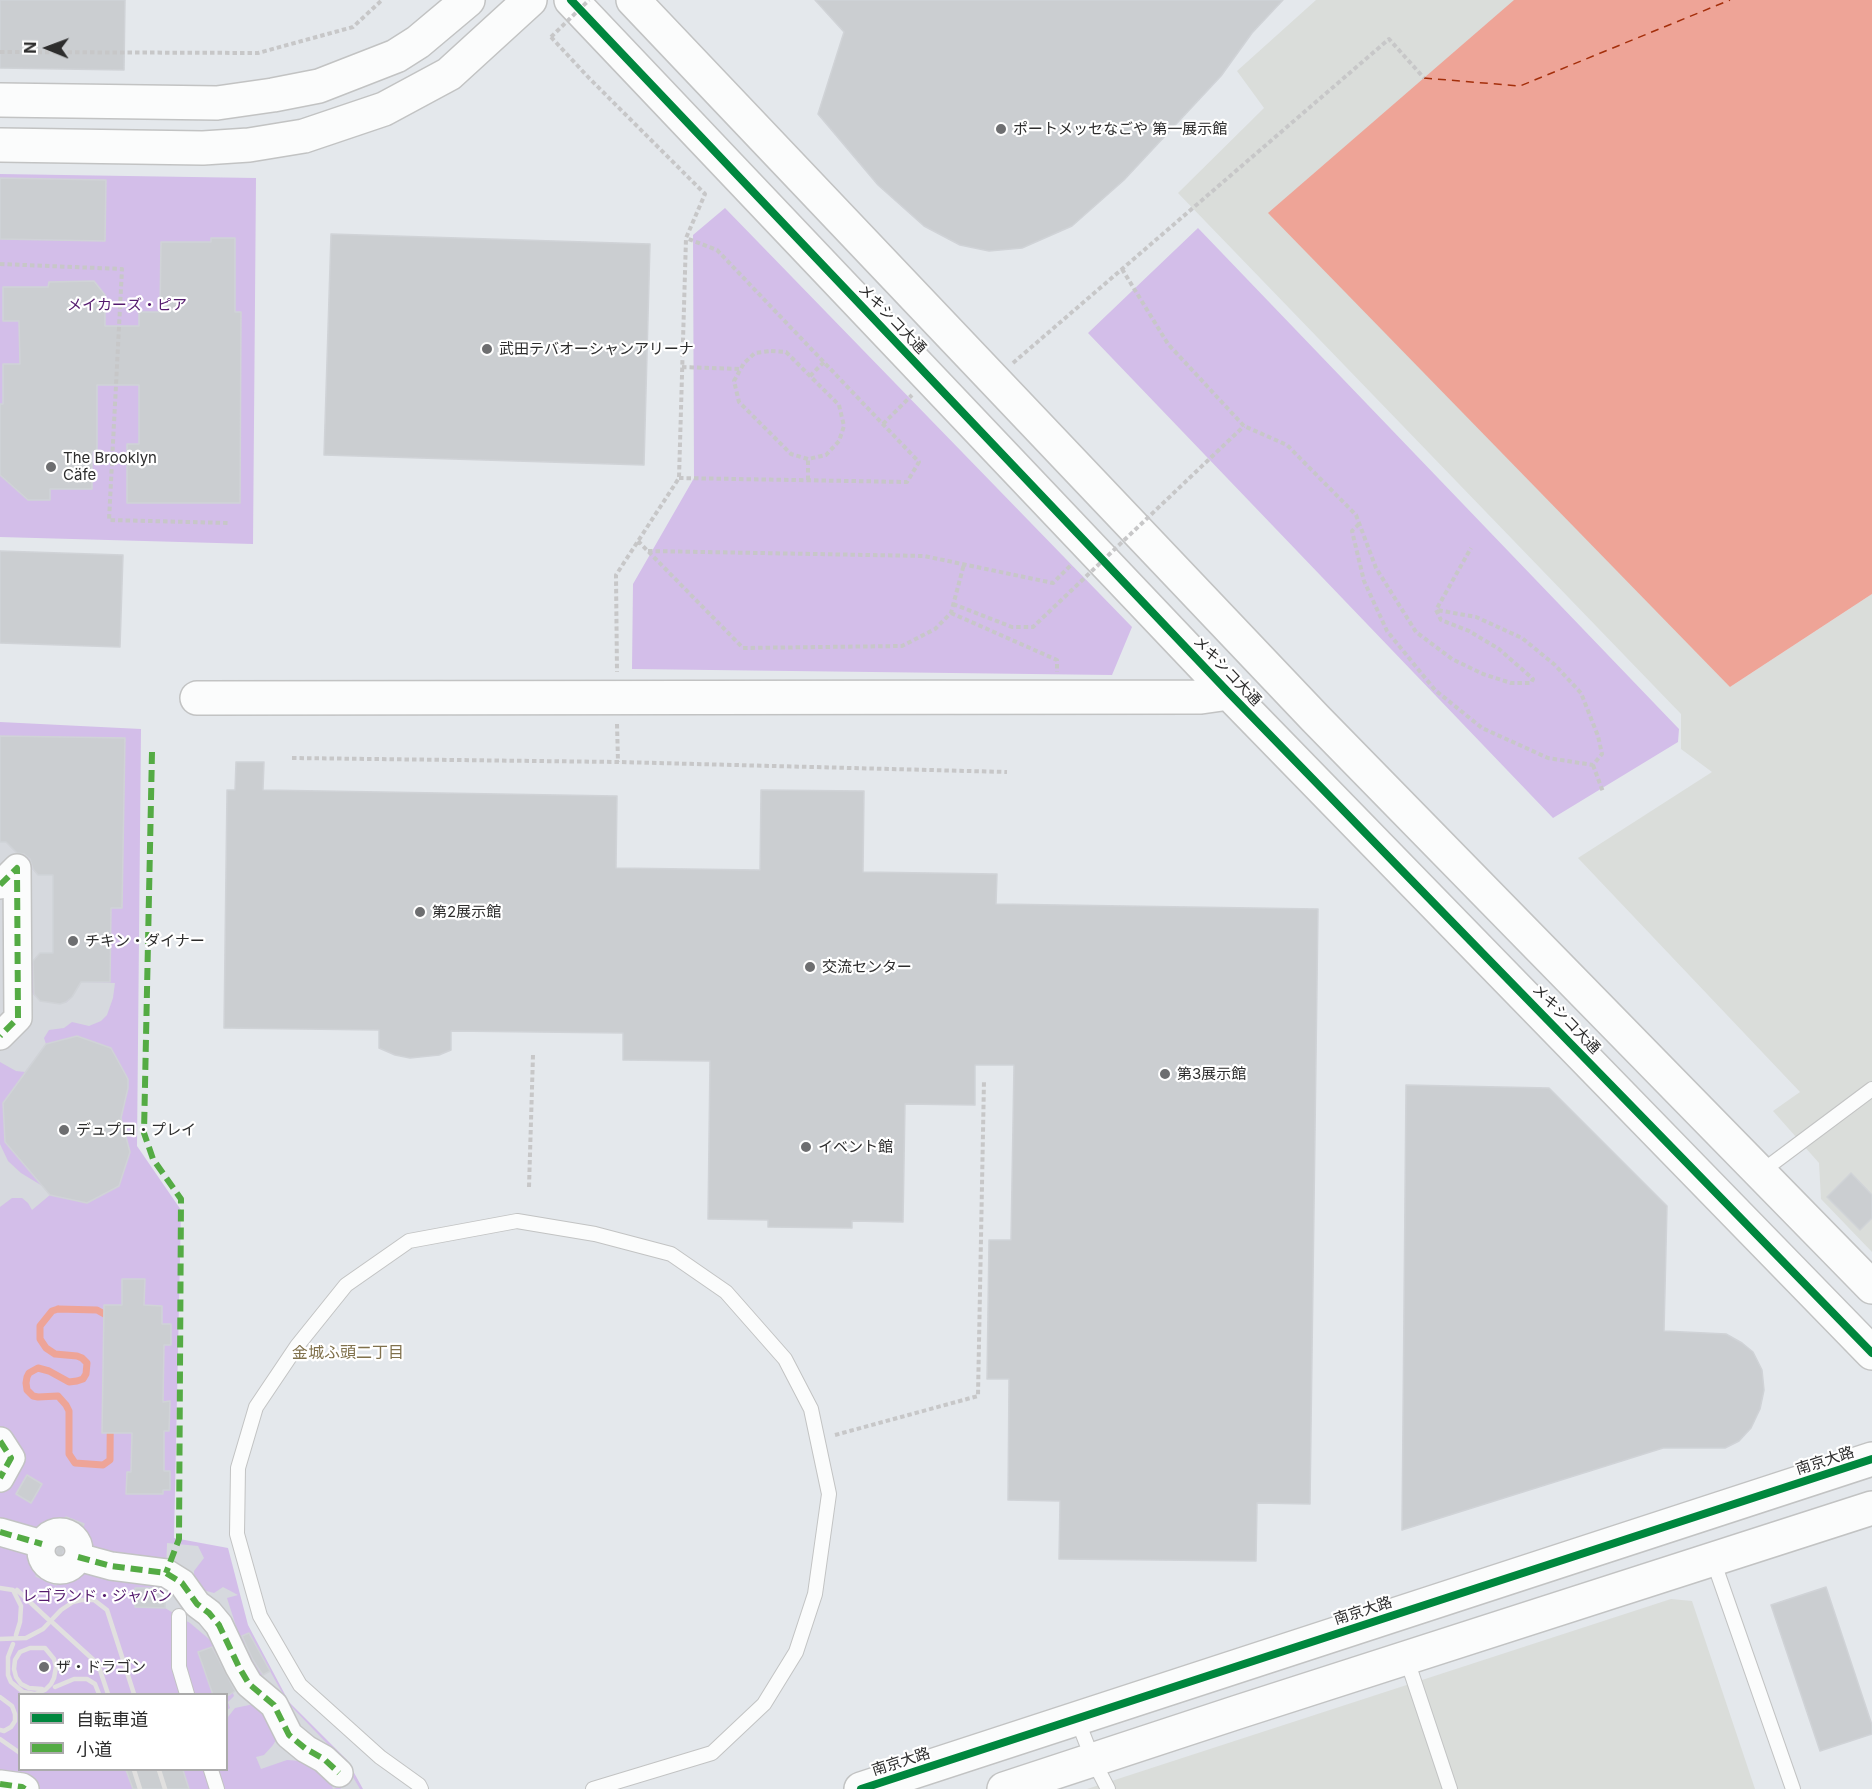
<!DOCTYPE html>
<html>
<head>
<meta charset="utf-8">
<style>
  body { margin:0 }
  #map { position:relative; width:1872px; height:1789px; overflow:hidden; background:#e4e8ec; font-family:Inter,"Noto Sans JP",sans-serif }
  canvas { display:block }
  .legend { position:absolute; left:18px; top:1693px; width:210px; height:78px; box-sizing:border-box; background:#fff; border:2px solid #ababab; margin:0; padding:8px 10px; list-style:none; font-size:18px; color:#2d2d2d }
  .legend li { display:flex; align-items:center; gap:12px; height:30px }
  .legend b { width:30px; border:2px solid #ababab }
  .north { position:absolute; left:18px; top:18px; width:60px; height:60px; -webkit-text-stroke:4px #fff; paint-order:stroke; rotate:271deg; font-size:16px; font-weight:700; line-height:24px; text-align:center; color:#2d2d2d }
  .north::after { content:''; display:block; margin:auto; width:21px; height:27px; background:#2d2d2d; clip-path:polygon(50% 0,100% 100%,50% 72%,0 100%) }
</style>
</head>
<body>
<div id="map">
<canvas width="1872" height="1789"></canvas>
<ul class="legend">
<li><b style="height:8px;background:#00873e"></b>自転車道</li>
<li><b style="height:8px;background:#54ab44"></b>小道</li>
</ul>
<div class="north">N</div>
</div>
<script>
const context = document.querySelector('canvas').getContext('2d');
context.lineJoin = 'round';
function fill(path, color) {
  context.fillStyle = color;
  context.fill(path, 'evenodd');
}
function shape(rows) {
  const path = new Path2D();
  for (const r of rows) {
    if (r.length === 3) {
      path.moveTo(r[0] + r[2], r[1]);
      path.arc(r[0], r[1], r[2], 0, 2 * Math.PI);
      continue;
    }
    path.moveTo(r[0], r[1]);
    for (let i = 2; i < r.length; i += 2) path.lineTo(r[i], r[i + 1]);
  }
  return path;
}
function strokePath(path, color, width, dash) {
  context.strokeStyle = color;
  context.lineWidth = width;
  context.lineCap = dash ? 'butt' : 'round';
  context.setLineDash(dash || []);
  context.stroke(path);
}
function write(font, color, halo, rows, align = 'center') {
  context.font = font + ' Inter,"Noto Sans JP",sans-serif';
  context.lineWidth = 4.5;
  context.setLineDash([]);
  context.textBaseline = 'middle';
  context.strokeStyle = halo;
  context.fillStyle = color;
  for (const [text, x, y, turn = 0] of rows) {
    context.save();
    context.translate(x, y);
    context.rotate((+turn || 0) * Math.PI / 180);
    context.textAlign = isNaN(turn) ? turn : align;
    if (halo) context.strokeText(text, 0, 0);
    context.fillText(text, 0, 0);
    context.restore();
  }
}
fill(shape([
  [1316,0,1521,0,1730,687,1872,594,1872,1252,1821,1199,1819,1163,1773,1111,1800,1092,1578,858,1712,772,1681,749,1681,714,1178,193,1264,108,1237,71],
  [1671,1599,1692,1601,1755,1789,1087,1789]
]), '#daddda');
fill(shape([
  [0,174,256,178,253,544,0,537],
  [725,208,1132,627,1112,675,632,669,633,584,694,478,693,235],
  [1198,228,1679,729,1678,742,1553,818,1088,333],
  [0,722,141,729,137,1146,181,1210,174,1538,228,1548,248,1625,289,1702,347,1760,363,1789,0,1789],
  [20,1694,226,1694,226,1770,20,1770]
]), '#d3bee9');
fill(shape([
  [0,842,6,842,38,875,62,875,53,906,53,953,40,953,33,961,29,973,32,993,40,1001,60,1004,67,1002,72,997,81,982,115,983,113,998,107,1015,101,1021,89,1026,72,1022,64,1028,49,1030,44,1038,46,1044,25,1072,16,1071,0,1062],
  [0,1144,8,1161,21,1173,44,1187,50,1195,32,1210,28,1203,22,1198,12,1198,0,1207],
  [167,1543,198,1546,204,1558,194,1571,194,1580,199,1589,214,1593,223,1587,238,1595,227,1598,242,1645,253,1641,257,1648,243,1656,257,1678,270,1671,288,1703,343,1760,360,1789,341,1789,340,1787,333,1789,329,1779,321,1771,301,1761,287,1760,261,1769,256,1757,264,1755,273,1745,276,1740,274,1722,254,1704,235,1708,228,1717,227,1710,230,1708,228,1702,234,1696,216,1645,190,1623,165,1608]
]), '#d6d9de');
fill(shape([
  [1514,0,1872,0,1872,594,1730,687,1268,213]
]), '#eea497');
strokePath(shape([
  [58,1309,97,1310,106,1315,111,1324,110,1460,103,1465,75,1463,69,1454,69,1411,66,1405,58,1396,38,1397,33,1396,27,1390,26,1383,27,1377,29,1373,38,1368,49,1371,69,1382,77,1381,83,1379,86,1374,87,1363,82,1358,77,1356,55,1354,46,1348,40,1339,40,1326,52,1311,58,1309]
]), '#eea497', 7);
strokePath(shape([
  [1424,78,1520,86,1730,0]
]), '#a42f0b', 1.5, [8, 6]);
const building = shape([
  [0,0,125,0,124,70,0,68,0,0],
  [815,0,1283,0,1252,33,1221,76,1124,180,1072,226,1022,248,989,251,960,245,924,226,878,185,818,114,844,32,815,0],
  [0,178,106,180,105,241,0,239,0,178],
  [331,234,650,244,644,465,324,455,331,234],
  [211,238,235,238,235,312,241,312,240,503,127,503,127,444,139,444,139,385,97,385,97,451,92,451,92,489,50,489,50,500,28,500,0,475,0,404,3,404,3,364,20,364,19,321,3,321,3,287,48,287,49,282,94,281,105,295,105,326,139,326,139,312,160,312,161,242,211,242,211,238],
  [0,551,123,555,120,647,0,643,0,551],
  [0,736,125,738,122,908,111,908,110,982,81,982,72,997,66,1002,60,1004,40,1001,34,994,33,961,40,953,53,953,53,875,38,875,33,869,30,859,24,854,17,853,6,842,0,842,0,736],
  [236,762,264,762,263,790,617,796,616,868,760,870,761,790,864,791,863,872,997,874,996,904,1318,909,1310,1504,1257,1503,1256,1561,1059,1559,1060,1501,1008,1500,1009,1379,987,1379,989,1240,1011,1240,1014,1065,975,1065,975,1105,905,1104,903,1222,852,1221,852,1228,768,1227,768,1220,708,1219,710,1061,623,1060,623,1033,451,1031,451,1050,439,1055,410,1058,395,1055,379,1048,379,1030,224,1028,227,790,235,790,236,762],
  [77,1036,111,1048,128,1079,128,1088,121,1118,130,1152,119,1186,87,1203,50,1195,5,1142,3,1103,46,1044,77,1036],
  [1406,1085,1549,1088,1667,1206,1664,1331,1726,1334,1742,1343,1753,1352,1762,1370,1764,1390,1760,1409,1751,1428,1739,1441,1725,1448,1663,1448,1402,1530,1406,1085],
  [1851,1173,1872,1195,1872,1218,1860,1230,1827,1197,1851,1173],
  [122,1279,145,1279,144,1305,162,1306,162,1324,171,1324,171,1345,164,1345,163,1402,170,1401,169,1431,164,1431,164,1471,170,1471,170,1490,163,1490,163,1494,126,1494,127,1472,131,1472,132,1433,102,1433,104,1305,122,1305,122,1279],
  [27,1475,42,1484,31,1503,16,1494,27,1475],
  [66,1517,84,1524,76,1542,67,1545,63,1552,63,1560,66,1566,56,1585,36,1576,43,1559,52,1556,57,1549,57,1541,55,1536,66,1517],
  [1826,1587,1872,1725,1872,1734,1820,1751,1771,1605,1826,1587],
  [135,1588,161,1588,166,1592,165,1608,135,1607,135,1588],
  [249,1633,270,1671,263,1675,253,1660,242,1636,249,1633],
  [212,1647,235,1691,229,1695,213,1695,198,1652,212,1647],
  [126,1770,183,1770,189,1789,133,1789,126,1770]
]);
fill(building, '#cbced1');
strokePath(building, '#d0d3d7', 1.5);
const lane = shape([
  [1761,1172,1872,1089],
  [1713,1560,1793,1789],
  [179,1616,179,1667,187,1694],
  [1406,1657,1450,1789],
  [1077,1719,1093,1760,1108,1789],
  [211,1770,217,1789],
  [421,1789,419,1785,380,1757,300,1685,260,1616,237,1534,238,1468,256,1407,297,1346,346,1285,409,1241,517,1221,595,1234,671,1254,726,1292,785,1359,811,1409,829,1494,815,1594,796,1652,764,1704,712,1753,593,1789]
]);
const street = shape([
  [0,885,17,868,18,1018,0,1036],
  [0,1441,11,1458,0,1478],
  [0,1532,42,1544],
  [60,1551,19],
  [78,1557,111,1566,166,1573,182,1583,197,1604,209,1613,219,1625,239,1667,249,1684,274,1705,289,1735,306,1749,324,1759,339,1773],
  [0,1784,22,1787,25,1789]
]);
const secondary = shape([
  [571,0,1229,693,1872,1353],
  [633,0,1316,719,1872,1287],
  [0,100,217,103,273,95,319,86,396,56,418,42,468,0],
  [0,145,203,148,249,145,304,136,384,109,449,74,530,0],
  [197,698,1201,697,1229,693],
  [861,1789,1872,1459],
  [1004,1789,1238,1712,1872,1508]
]);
strokePath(lane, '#c2c3c3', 16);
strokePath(street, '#c2c3c3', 30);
strokePath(secondary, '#c2c3c3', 36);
strokePath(shape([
  [551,37,589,78,705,194,686,238,679,478,616,575,617,672],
  [0,52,258,53,353,27,382,0],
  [0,264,122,269,109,520,228,523],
  [1122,269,1168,344,1244,426,1287,445,1356,515,1376,568,1416,632,1452,659,1483,674,1511,683,1531,683,1533,679,1499,649,1469,631,1441,620,1436,610,1471,548],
  [771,351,786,352,839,405,844,426,839,441,826,455,808,459,791,454,739,402,734,381,744,363,755,353,771,351],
  [1013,363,1389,39,1424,78],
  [682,367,741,369],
  [810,376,824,362],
  [883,424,912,395],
  [679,478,907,482,919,462,717,250,686,238],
  [808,480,808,459],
  [1359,524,1352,531,1364,581,1387,631,1435,690,1482,728,1548,758,1593,765,1602,754,1598,736,1581,693,1555,665,1522,638,1476,617,1437,610],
  [638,541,743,648,902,646,935,629,951,613,964,564],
  [648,551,924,556,1053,583,1071,565],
  [951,613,1057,660,1057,672],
  [617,724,618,762],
  [292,758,618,762,1007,772],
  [1593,765,1603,792],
  [529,1187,533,1055],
  [835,1435,978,1396,984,1080]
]), '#c7c7c8', 4, [4.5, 3]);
strokePath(lane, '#fbfcfc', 14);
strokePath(street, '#fbfcfc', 27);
strokePath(secondary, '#fbfcfc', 33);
strokePath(shape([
  [0,1588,13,1590,21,1606,20,1622,16,1635],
  [17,1590,48,1619],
  [53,1623,98,1664,108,1694],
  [0,1639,26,1638,43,1629,61,1610,73,1602,81,1600,94,1600,107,1610,134,1694],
  [13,1644,8,1657,8,1675,11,1682,23,1692,35,1694,45,1690,51,1684,54,1678,56,1667,54,1659,45,1648,30,1648,20,1652,15,1660,14,1669,16,1677,21,1684,29,1688,42,1689],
  [55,1687,74,1679,87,1679,95,1684,99,1694],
  [0,1697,12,1706,15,1714,15,1721,11,1727,4,1731,0,1730],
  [0,1739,20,1753],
  [134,1770,140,1789],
  [159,1770,165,1789]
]), '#e1e0df', 4.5);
strokePath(shape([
  [551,37,589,0],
  [953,604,1012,627,1033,627,1244,426]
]), '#c7c7c8', 4, [4.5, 3]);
strokePath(shape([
  [152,752,144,1133,153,1159,181,1199,179,1539,166,1573],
  [0,885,17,868,18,1018,0,1036],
  [0,1441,11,1458,0,1478],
  [0,1532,42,1544],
  [78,1557,111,1566,166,1573,182,1583,197,1604,209,1613,219,1625,239,1667,249,1684,274,1705,289,1735,306,1749,324,1759,339,1773],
  [0,1784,22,1787,25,1789]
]), '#54ab44', 6, [12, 6]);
strokePath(shape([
  [571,0,1229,693,1872,1353],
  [861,1789,1872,1459]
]), '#00873e', 8);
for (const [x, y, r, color] of [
  [1001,129,6,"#6d6e70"],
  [487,349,6,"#6d6e70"],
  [51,467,6,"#6d6e70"],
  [420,912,6,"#6d6e70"],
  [73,941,6,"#6d6e70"],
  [810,967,6,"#6d6e70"],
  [1165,1074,6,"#6d6e70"],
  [64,1130,6,"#6d6e70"],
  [806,1147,6,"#6d6e70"],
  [44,1667,6,"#6d6e70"]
]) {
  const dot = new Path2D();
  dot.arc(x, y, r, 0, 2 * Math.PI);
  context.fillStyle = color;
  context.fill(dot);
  strokePath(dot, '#fff', 2);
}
write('15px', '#2d2d2d', '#fff', [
  ["ポートメッセなごや 第一展示館",1013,129],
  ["武田テバオーシャンアリーナ",499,349],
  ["The Brooklyn",63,458],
  ["Cäfe",63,475],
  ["第2展示館",432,912],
  ["チキン・ダイナー",85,941],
  ["交流センター",822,967],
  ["第3展示館",1177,1074],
  ["デュプロ・プレイ",76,1130],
  ["イベント館",818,1147],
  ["ザ・ドラゴン",56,1667]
], 'left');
write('15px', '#541a6e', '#fff', [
  ["メイカーズ・ピア",127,305],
  ["レゴランド・ジャパン",97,1596]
]);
write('15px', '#2d2d2d', '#fff', [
  ["メキシコ大通",892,319,46],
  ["メキシコ大通",1227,671,46],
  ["メキシコ大通",1566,1019,46],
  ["南京大路",1825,1461,-18],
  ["南京大路",1363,1611,-18],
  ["南京大路",901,1762,-18]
]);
write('16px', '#80714c', '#fff', [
  ["金城ふ頭二丁目",348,1353]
]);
</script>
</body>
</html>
